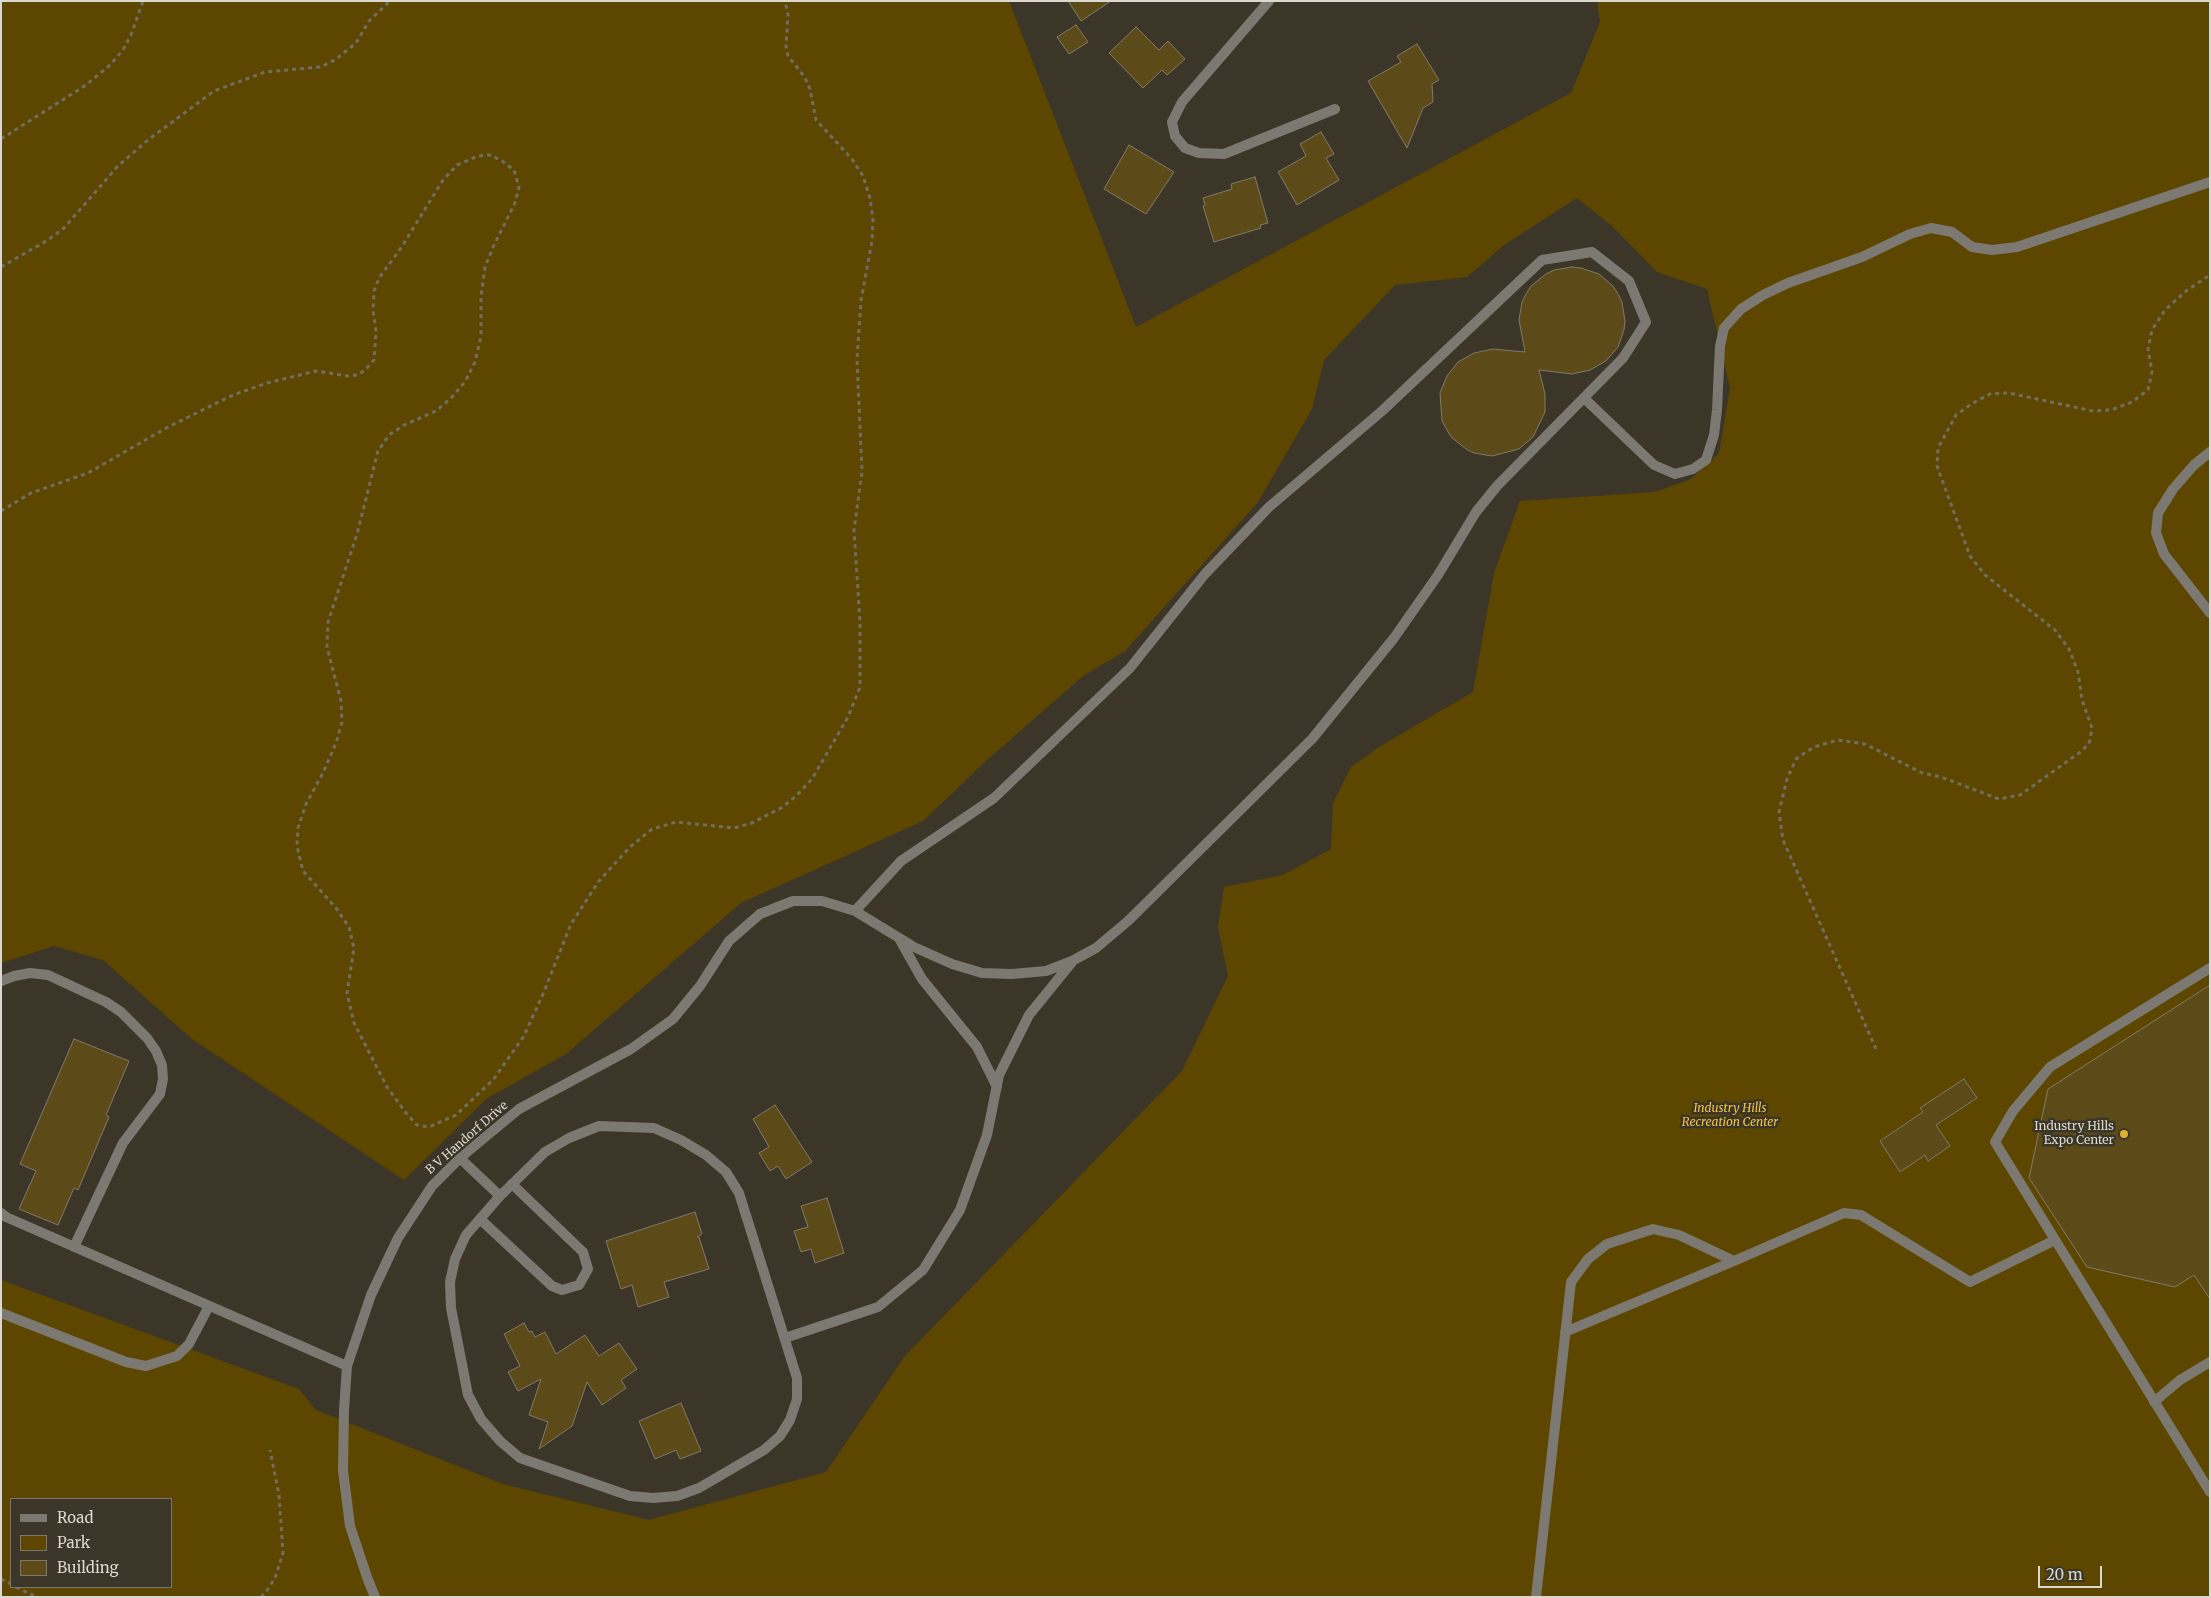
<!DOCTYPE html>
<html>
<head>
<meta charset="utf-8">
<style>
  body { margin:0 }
  #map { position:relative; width:2211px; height:1598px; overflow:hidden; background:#3b3628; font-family:Merriweather,serif }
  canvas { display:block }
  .frame { position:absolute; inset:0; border:2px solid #dbd8cf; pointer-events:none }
  .legend { position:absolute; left:10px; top:1498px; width:162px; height:90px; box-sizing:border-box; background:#3b3628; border:1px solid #7b776b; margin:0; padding:6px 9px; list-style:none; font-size:15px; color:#dbd8cf }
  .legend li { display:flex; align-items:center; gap:10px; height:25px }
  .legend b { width:25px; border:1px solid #7b776b }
  .scale { position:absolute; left:2038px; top:1566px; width:64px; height:22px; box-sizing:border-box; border:2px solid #dbd8cf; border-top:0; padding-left:6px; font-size:15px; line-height:18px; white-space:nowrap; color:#dbd8cf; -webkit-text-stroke:4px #3b3628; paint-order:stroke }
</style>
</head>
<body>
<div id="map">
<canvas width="2211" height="1598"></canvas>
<div class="frame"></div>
<ul class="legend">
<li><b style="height:6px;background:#7c7972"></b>Road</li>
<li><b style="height:14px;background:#5d4700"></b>Park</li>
<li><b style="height:14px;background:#5c4b19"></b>Building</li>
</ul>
<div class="scale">20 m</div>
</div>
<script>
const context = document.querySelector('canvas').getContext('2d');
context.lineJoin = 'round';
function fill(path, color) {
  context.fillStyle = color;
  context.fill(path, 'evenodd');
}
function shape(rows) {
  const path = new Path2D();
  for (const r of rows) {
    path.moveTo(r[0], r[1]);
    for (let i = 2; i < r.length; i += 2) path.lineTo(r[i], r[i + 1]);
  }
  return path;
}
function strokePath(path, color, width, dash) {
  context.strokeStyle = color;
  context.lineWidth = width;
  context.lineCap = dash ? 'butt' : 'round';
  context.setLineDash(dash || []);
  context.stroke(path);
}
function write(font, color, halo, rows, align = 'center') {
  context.font = font + ' Merriweather,serif';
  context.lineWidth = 5;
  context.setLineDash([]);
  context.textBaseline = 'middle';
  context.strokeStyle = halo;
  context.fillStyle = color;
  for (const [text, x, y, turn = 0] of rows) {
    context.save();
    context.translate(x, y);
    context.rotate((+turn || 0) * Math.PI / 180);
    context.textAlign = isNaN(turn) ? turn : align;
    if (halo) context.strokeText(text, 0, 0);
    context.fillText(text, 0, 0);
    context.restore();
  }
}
fill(shape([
  [1,1,1009,1,1136,327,1571,93,1600,22,1597,1,2210,1,2210,1597,1,1597,1,1280,299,1389,316,1410,503,1484,649,1520,826,1472,905,1356,1182,1071,1228,976,1218,927,1224,887,1283,875,1331,849,1333,803,1351,767,1379,747,1473,692,1494,573,1520,501,1655,492,1691,479,1719,453,1730,388,1707,289,1657,272,1613,227,1577,198,1504,245,1467,277,1395,285,1324,360,1312,409,1258,502,1125,651,1083,676,987,760,923,821,741,903,566,1054,486,1099,404,1180,192,1039,103,960,54,946,1,963],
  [11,1499,171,1499,171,1587,11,1587]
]), '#5d4700');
const building = shape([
  [1068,1,1111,1,1081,21,1068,1],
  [1076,25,1088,42,1069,54,1057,37,1076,25],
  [1136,27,1159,50,1168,41,1185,59,1167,75,1162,70,1143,88,1109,53,1136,27],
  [1417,44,1439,80,1432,84,1433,102,1423,108,1407,148,1368,81,1401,62,1397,56,1417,44],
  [1321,132,1334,154,1326,158,1339,180,1297,205,1278,172,1306,156,1300,144,1321,132],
  [1129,145,1174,172,1146,214,1104,189,1129,145],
  [1255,177,1268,223,1260,225,1261,228,1214,242,1203,206,1205,205,1203,198,1232,189,1231,184,1255,177],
  [1572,267,1581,268,1599,274,1613,286,1618,294,1622,302,1625,321,1624,330,1618,347,1606,361,1590,370,1572,374,1539,370,1545,394,1545,412,1533,437,1519,449,1492,456,1474,453,1466,449,1451,437,1442,421,1440,393,1447,376,1458,362,1474,353,1493,349,1525,352,1519,320,1522,302,1526,294,1531,286,1546,274,1554,270,1572,267],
  [2210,985,2210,1299,2194,1275,2175,1287,2087,1267,2029,1178,2048,1089,2210,985],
  [74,1039,129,1061,106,1115,109,1117,78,1190,74,1188,58,1225,19,1209,36,1171,20,1164,74,1039],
  [1964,1079,1977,1098,1936,1125,1950,1146,1928,1161,1925,1155,1900,1172,1880,1141,1923,1112,1920,1108,1964,1079],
  [775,1105,812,1162,786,1179,778,1166,770,1171,759,1153,769,1147,753,1119,775,1105],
  [827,1198,844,1253,815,1263,811,1249,801,1252,794,1231,808,1227,801,1206,827,1198],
  [695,1212,702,1234,697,1237,699,1237,709,1269,664,1282,669,1297,638,1307,632,1285,621,1289,606,1241,695,1212],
  [524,1323,529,1332,532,1331,535,1337,545,1332,556,1354,585,1335,599,1356,619,1343,637,1369,621,1380,626,1388,602,1405,587,1382,572,1426,539,1449,548,1422,529,1415,541,1379,518,1391,508,1372,520,1366,504,1334,524,1323],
  [681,1403,701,1451,680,1459,676,1450,655,1459,639,1421,681,1403]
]);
fill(building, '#5c4b19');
strokePath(building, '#807a6a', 1);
strokePath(shape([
  [1,139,86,85,110,65,123,50,131,35,143,1],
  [1,267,48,240,64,228,118,166,148,140,214,91,265,72,320,67,335,60,356,43,369,21,390,1],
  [1,511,31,493,88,473,168,427,233,395,267,383,316,371,348,376,358,375,365,370,374,360,376,331,373,310,374,291,379,278,401,248,443,180,457,165,478,156,491,155,502,161,514,170,519,187,515,203,494,245,485,267,481,297,481,336,475,362,465,382,451,398,436,411,404,425,389,435,378,451,357,534,328,622,327,647,341,701,342,722,336,743,323,773,306,804,298,828,297,846,303,871,336,908,349,927,354,948,347,993,354,1023,387,1087,406,1113,417,1125,429,1127,456,1115,493,1080,524,1036,543,994,571,924,599,881,630,847,652,829,676,822,734,828,752,823,781,808,796,796,812,779,848,717,860,687,860,622,854,530,862,472,857,359,861,300,872,241,873,220,870,198,863,176,852,159,816,120,810,89,804,76,788,56,786,47,788,14,785,1],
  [1876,1049,1783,840,1779,812,1787,779,1796,759,1814,747,1838,740,1865,744,1922,773,1941,777,1999,799,2020,795,2079,753,2089,744,2092,728,2082,700,2078,672,2069,649,2055,630,1985,575,1970,556,1937,466,1938,448,1956,415,1973,403,1990,394,2009,393,2093,411,2111,410,2132,402,2148,390,2152,372,2148,349,2152,330,2165,310,2186,291,2210,275],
  [1,1579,11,1584],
  [16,1587,36,1597],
  [261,1597,266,1592,275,1578,283,1553,279,1495,270,1450]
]), '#716d60', 3, [4, 4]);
strokePath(shape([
  [1269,1,1182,102,1172,122,1175,136,1185,148,1199,153,1224,154,1335,109],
  [1584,398,1654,465,1675,474,1693,469,1706,460,1714,435,1717,410,1720,346,1724,328,1741,309,1763,295,1788,283,1862,257,1910,234,1931,228,1952,232,1972,247,1992,250,2017,247,2210,182],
  [2210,452,2194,465,2173,489,2158,513,2156,533,2164,554,2210,613],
  [760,914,793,901,822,901,855,911,914,947,952,964,982,973,1012,974,1046,971,1072,961,1096,948,1128,921,1312,739,1394,638,1438,575,1476,512,1497,486,1623,358,1646,322,1629,281,1592,252,1542,260,1382,411,1269,507,1205,574,1130,668,994,798,901,861,855,911],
  [900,940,922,979,977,1047,997,1087],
  [2210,968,2050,1067,2013,1111,1995,1142,2210,1492],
  [1,981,14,976,30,973,48,975,106,1002,121,1012,147,1038,156,1051,162,1065,163,1079,160,1094,123,1143,74,1247],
  [1,1213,6,1217,347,1366],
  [480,1219,552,1286,562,1290,579,1285,588,1269,583,1252,512,1184],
  [1,1313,126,1362,146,1366,177,1356,189,1344,209,1306],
  [1565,1332,1734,1261],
  [785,1338,878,1307,923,1270,960,1210,987,1135,999,1075,1029,1015,1072,962],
  [2154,1402,2180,1380,2210,1362],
  [1536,1597,1571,1282,1588,1259,1607,1244,1653,1229,1679,1235,1734,1261,1844,1213,1861,1215,1970,1282,2055,1240]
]), '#7c7972', 10);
strokePath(shape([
  [599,1126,654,1128,681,1140,706,1155,726,1172,739,1193,797,1378,797,1399,790,1420,780,1436,764,1450,699,1488,677,1496,653,1498,630,1496,520,1458,500,1441,481,1419,468,1395,451,1308,450,1282,455,1259,466,1235,500,1196,545,1152,569,1138,599,1126],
  [460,1158,500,1196],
  [375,1597,368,1580,350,1526,343,1470,344,1410,347,1366,371,1295,398,1238,432,1186,460,1158,519,1109,631,1049,673,1019,700,986,729,941,760,914]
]), '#7c7972', 10);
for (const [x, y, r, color] of [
  [2124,1134,5,"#ddb233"]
]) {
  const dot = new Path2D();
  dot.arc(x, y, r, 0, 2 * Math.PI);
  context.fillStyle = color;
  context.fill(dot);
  strokePath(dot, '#3b3628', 2);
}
write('italic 12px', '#f1c446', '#3b3628', [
  ["Industry Hills",1730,1109],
  ["Recreation Center",1730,1123]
]);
write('12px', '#dbd8cf', '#3b3628', [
  ["Industry Hills",2114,1127],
  ["Expo Center",2114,1141]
], 'right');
write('12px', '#dbd8cf', '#3b3628', [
  ["B V Handorf Drive",467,1138,-41]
]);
</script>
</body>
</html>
